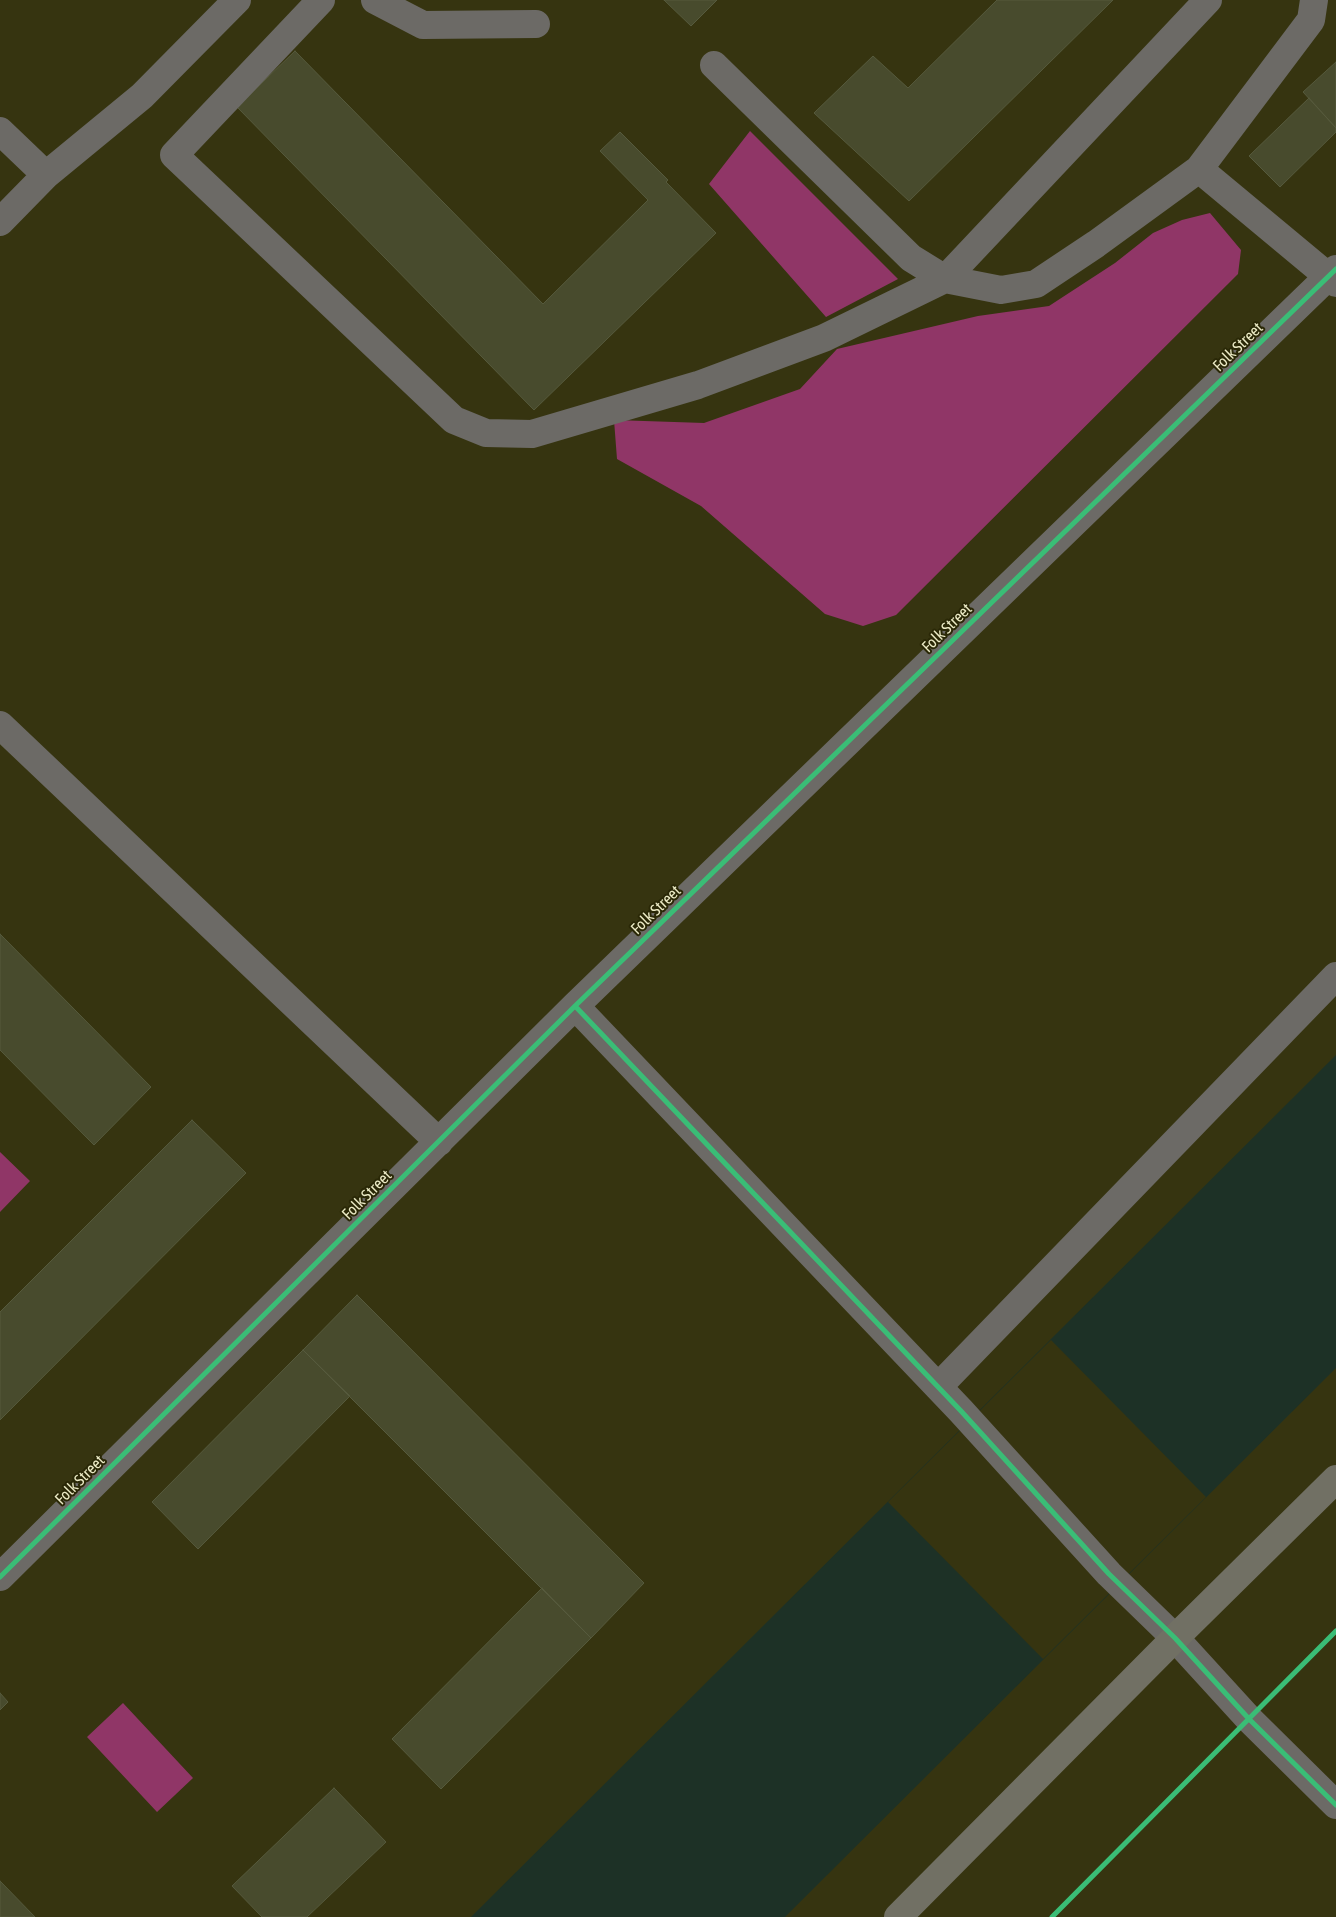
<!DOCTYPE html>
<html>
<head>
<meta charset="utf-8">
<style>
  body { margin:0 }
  canvas { display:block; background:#363410 }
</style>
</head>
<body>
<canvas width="1336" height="1917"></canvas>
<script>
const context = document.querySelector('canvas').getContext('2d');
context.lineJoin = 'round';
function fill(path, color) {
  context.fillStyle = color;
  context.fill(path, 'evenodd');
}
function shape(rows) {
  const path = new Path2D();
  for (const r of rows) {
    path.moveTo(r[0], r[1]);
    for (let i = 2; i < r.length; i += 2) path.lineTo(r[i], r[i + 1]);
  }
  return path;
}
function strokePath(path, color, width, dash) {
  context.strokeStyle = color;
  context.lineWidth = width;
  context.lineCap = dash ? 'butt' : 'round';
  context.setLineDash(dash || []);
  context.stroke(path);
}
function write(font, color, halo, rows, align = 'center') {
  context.font = font + ' "Asap Condensed",sans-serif';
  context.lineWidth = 4;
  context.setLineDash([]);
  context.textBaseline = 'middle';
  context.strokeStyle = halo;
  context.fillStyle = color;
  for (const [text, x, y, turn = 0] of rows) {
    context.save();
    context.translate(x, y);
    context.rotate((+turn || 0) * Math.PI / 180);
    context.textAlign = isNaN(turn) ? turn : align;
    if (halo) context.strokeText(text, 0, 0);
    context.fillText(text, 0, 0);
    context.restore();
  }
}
fill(shape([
  [750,131,898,279,826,317,709,184],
  [1210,213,1241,250,1238,274,896,615,863,626,825,614,701,506,617,459,614,420,704,423,800,389,837,349,978,316,1049,306,1115,263,1153,233,1182,220],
  [0,1152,30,1181,0,1212],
  [123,1703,193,1778,157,1812,87,1737]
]), '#903667');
fill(shape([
  [1336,1055,1336,1368,785,1917,471,1917]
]), '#1d3126');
fill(shape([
  [1051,1340,1206,1497,1043,1659,888,1502]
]), '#363410');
const building = shape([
  [664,0,717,0,691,26,664,0],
  [997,0,1113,0,909,201,814,113,873,56,908,88,997,0],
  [295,51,543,304,648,200,600,151,620,132,668,180,666,182,716,233,534,410,237,107,295,51],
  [1336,62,1336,128,1303,92,1336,62],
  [1309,98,1336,128,1336,132,1280,187,1249,156,1309,98],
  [0,934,151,1087,94,1145,0,1050,0,934],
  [192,1120,246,1173,0,1420,0,1312,192,1120],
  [357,1295,644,1583,591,1638,303,1350,357,1295],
  [303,1350,350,1396,198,1549,152,1502,303,1350],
  [542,1588,591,1638,441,1789,392,1739,542,1588],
  [0,1693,8,1702,0,1710,0,1693],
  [334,1788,386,1842,307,1917,262,1917,232,1886,334,1788],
  [0,1881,35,1917,0,1917,0,1881]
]);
fill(building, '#484b2d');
strokePath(building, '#565a3d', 1);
strokePath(shape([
  [321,0,174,155,454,420,486,433,532,434,698,385,824,338,945,279,1208,0],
  [375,0,423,25,536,24],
  [714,65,911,258,945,279,1001,290,1036,284,1096,244,1199,169,1311,20,1314,0],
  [0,131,46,175],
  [1199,169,1336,283],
  [0,222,46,175,142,96,237,0],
  [0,725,439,1142],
  [575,1006,961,1411,1109,1574,1175,1638,1249,1719,1336,1805],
  [938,1387,1336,976],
  [0,1577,575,1006,1336,269]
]), '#6c6a66', 28);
strokePath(shape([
  [898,1917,1175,1638,1336,1479]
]), '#717064', 28);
strokePath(shape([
  [575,1006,961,1411,1109,1574,1175,1638,1249,1719,1336,1805],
  [0,1577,575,1006,1336,269],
  [1052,1917,1336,1631]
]), '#3abd76', 5);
write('16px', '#ebeac5', '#2a2807', [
  ["Folk Street",1238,347,-44],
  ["Folk Street",947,628,-44],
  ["Folk Street",656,910,-44],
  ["Folk Street",367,1195,-45],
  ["Folk Street",80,1480,-45]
]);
</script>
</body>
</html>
